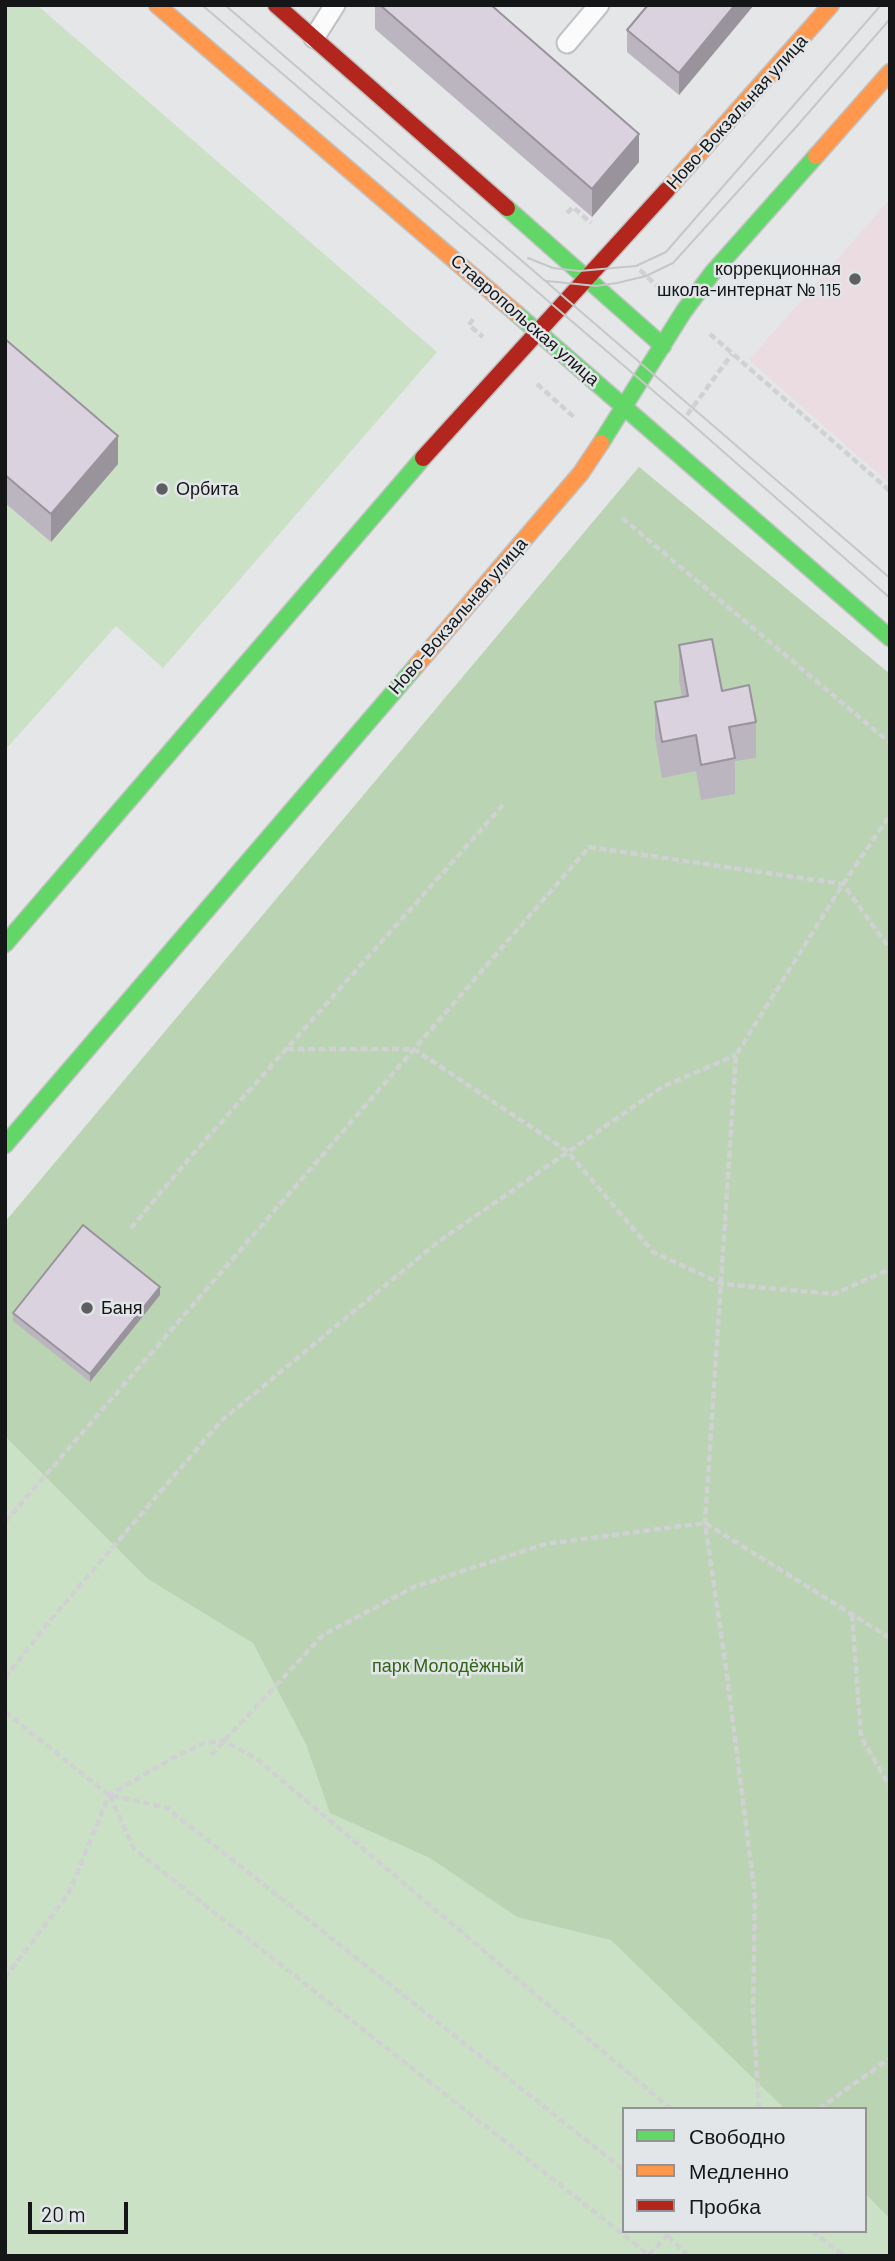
<!DOCTYPE html>
<html>
<head>
<meta charset="utf-8">
<style>
  body { margin:0 }
  #map { position:relative; width:895px; height:2261px; overflow:hidden; background:#e4e6e8; font-family:Barlow,sans-serif }
  canvas { display:block }
  .frame { position:absolute; inset:0; border:7px solid #151617; pointer-events:none }
  .legend { position:absolute; left:622px; top:2107px; width:245px; height:126px; box-sizing:border-box; background:#e3e6e9; border:2px solid #919395; margin:0; padding:9px 12px; list-style:none; font-size:21px; color:#151617 }
  .legend li { display:flex; align-items:center; gap:14px; height:35px }
  .legend b { width:35px; border:2px solid #919395 }
  .scale { position:absolute; left:28px; top:2202px; width:100px; height:32px; box-sizing:border-box; border:4px solid #151617; border-top:0; padding-left:9px; font-size:21px; line-height:24px; white-space:nowrap; color:#151617; -webkit-text-stroke:5px #e3e6e9; paint-order:stroke }
</style>
</head>
<body>
<div id="map">
<canvas width="895" height="2261"></canvas>
<div class="frame"></div>
<ul class="legend">
<li><b style="height:9px;background:#63d668"></b>Свободно</li>
<li><b style="height:9px;background:#ff974d"></b>Медленно</li>
<li><b style="height:9px;background:#b3261e"></b>Пробка</li>
</ul>
<div class="scale">20 m</div>
</div>
<script>
const context = document.querySelector('canvas').getContext('2d');
context.lineJoin = 'round';
function fill(path, color) {
  context.fillStyle = color;
  context.fill(path, 'evenodd');
}
function shape(rows) {
  const path = new Path2D();
  for (const r of rows) {
    path.moveTo(r[0], r[1]);
    for (let i = 2; i < r.length; i += 2) path.lineTo(r[i], r[i + 1]);
  }
  return path;
}
function strokePath(path, color, width, dash) {
  context.strokeStyle = color;
  context.lineWidth = width;
  context.lineCap = dash ? 'butt' : 'round';
  context.setLineDash(dash || []);
  context.stroke(path);
}
function write(font, color, halo, rows, align = 'center') {
  context.font = font + ' Barlow,sans-serif';
  context.lineWidth = 5;
  context.setLineDash([]);
  context.textBaseline = 'middle';
  context.strokeStyle = halo;
  context.fillStyle = color;
  for (const [text, x, y, turn = 0] of rows) {
    context.save();
    context.translate(x, y);
    context.rotate((+turn || 0) * Math.PI / 180);
    context.textAlign = isNaN(turn) ? turn : align;
    if (halo) context.strokeText(text, 0, 0);
    context.fillText(text, 0, 0);
    context.restore();
  }
}
fill(shape([
  [890,199,890,484,749,360]
]), '#eadce0');
fill(shape([
  [5,5,37,5,437,352,163,668,116,626,5,750],
  [639,467,890,674,890,2256,5,2256,5,1222],
  [624,2109,865,2109,865,2231,624,2231]
]), '#cbe1c5');
fill(shape([
  [639,467,890,674,890,2219,865,2193,865,2109,785,2109,611,1940,517,1917,430,1858,330,1813,306,1744,253,1643,148,1579,5,1436,5,1222]
]), '#bad3b3');
const lane = shape([
  [314,38,335,5],
  [567,43,599,5]
]);
const fast = shape([
  [507,208,663,346],
  [517,314,890,638],
  [601,443,684,311,713,272,816,156],
  [5,944,423,458],
  [5,1145,416,666]
]);
const slow = shape([
  [157,5,517,314],
  [816,156,890,72],
  [667,190,831,5],
  [416,666,581,473,601,443]
]);
const jam = shape([
  [276,5,507,208],
  [423,458,667,190]
]);
strokePath(lane, '#c0c2c3', 23);
strokePath(fast, '#c0c2c3', 19);
strokePath(slow, '#c0c2c3', 19);
strokePath(jam, '#c0c2c3', 19);
strokePath(shape([
  [567,213,573,207,591,223],
  [640,270,659,288],
  [473,319,469,325,483,337],
  [710,334,890,491],
  [537,384,575,418],
  [687,415,732,354],
  [622,518,890,743],
  [287,1049,414,1049,567,1151,653,1252,722,1284,834,1294,890,1269],
  [131,1228,193,1154,503,805],
  [5,1522,589,847,843,884,890,949],
  [852,1614,861,1737,890,1787],
  [5,1678,48,1623,221,1421,438,1242,662,1087,736,1055],
  [5,1712,109,1795,167,1808,624,2170],
  [211,1755,323,1635,414,1587,545,1544,705,1523,890,1638],
  [110,1796,134,1849,649,2255,671,2231],
  [5,1978,69,1893,109,1795,171,1759,204,1743,224,1741,257,1759,671,2109],
  [759,2109,753,2011,755,1896,726,1668,705,1523,736,1055,843,884,890,815],
  [819,2109,890,2058],
  [812,2231,844,2256],
  [668,2236,689,2256]
]), '#d0d1d2', 4.5, [7, 3.5]);
strokePath(lane, '#fbfbfc', 19);
strokePath(fast, '#63d668', 16);
strokePath(slow, '#ff974d', 16);
strokePath(jam, '#b3261e', 16);
strokePath(shape([
  [202,5,685,418,890,598],
  [225,5,890,578],
  [528,258,553,268,579,271,636,266,666,252,881,5],
  [547,281,596,286,617,283,646,276,673,263,797,126,890,19]
]), '#c6c7c8', 2);
fill(shape([
  [375,5,491,5,639,162,592,217,375,29],
  [648,5,754,5,679,95,627,52,627,30],
  [5,339,118,464,51,542,5,503],
  [679,645,722,691,756,722,756,758,735,761,735,794,701,800,696,771,662,778,655,737,655,702,682,697,679,680],
  [160,1295,90,1382,13,1321,13,1313]
]), '#bbb5c0');
fill(shape([
  [735,5,754,5,679,95,679,73],
  [639,134,639,162,592,217,592,189],
  [118,436,118,464,51,542,51,514],
  [160,1287,160,1295,90,1382,90,1374]
]), '#99939c');
const building = shape([
  [380,5,491,5,639,134,592,189,380,5],
  [648,5,735,5,679,73,627,30,648,5],
  [5,339,118,436,51,514,5,475,5,339],
  [712,639,722,691,749,685,756,722,729,727,735,758,701,765,696,735,662,742,655,702,688,696,679,645,712,639],
  [83,1225,160,1287,90,1374,13,1313,83,1225]
]);
fill(building, '#dad2df');
strokePath(building, '#99939c', 2);
for (const [x, y, r, color] of [
  [855,279,7,"#5d5f60"],
  [162,489,7,"#5d5f60"],
  [87,1308,7,"#5d5f60"]
]) {
  const dot = new Path2D();
  dot.arc(x, y, r, 0, 2 * Math.PI);
  context.fillStyle = color;
  context.fill(dot);
  strokePath(dot, '#e3e6e9', 2.5);
}
write('18px', '#151617', '#e3e6e9', [
  ["Ново-Вокзальная улица",737,112,-48],
  ["Ставропольская улица",525,320,41],
  ["Ново-Вокзальная улица",458,616,-49]
]);
write('18px', '#151617', '#e3e6e9', [
  ["коррекционная",841,269,"right"],
  ["школа-интернат № 115",841,290,"right"],
  ["Орбита",176,489],
  ["Баня",101,1308]
], 'left');
write('18px', '#2f6513', '#e3e6e9', [
  ["парк Молодёжный",448,1666]
]);
</script>
</body>
</html>
